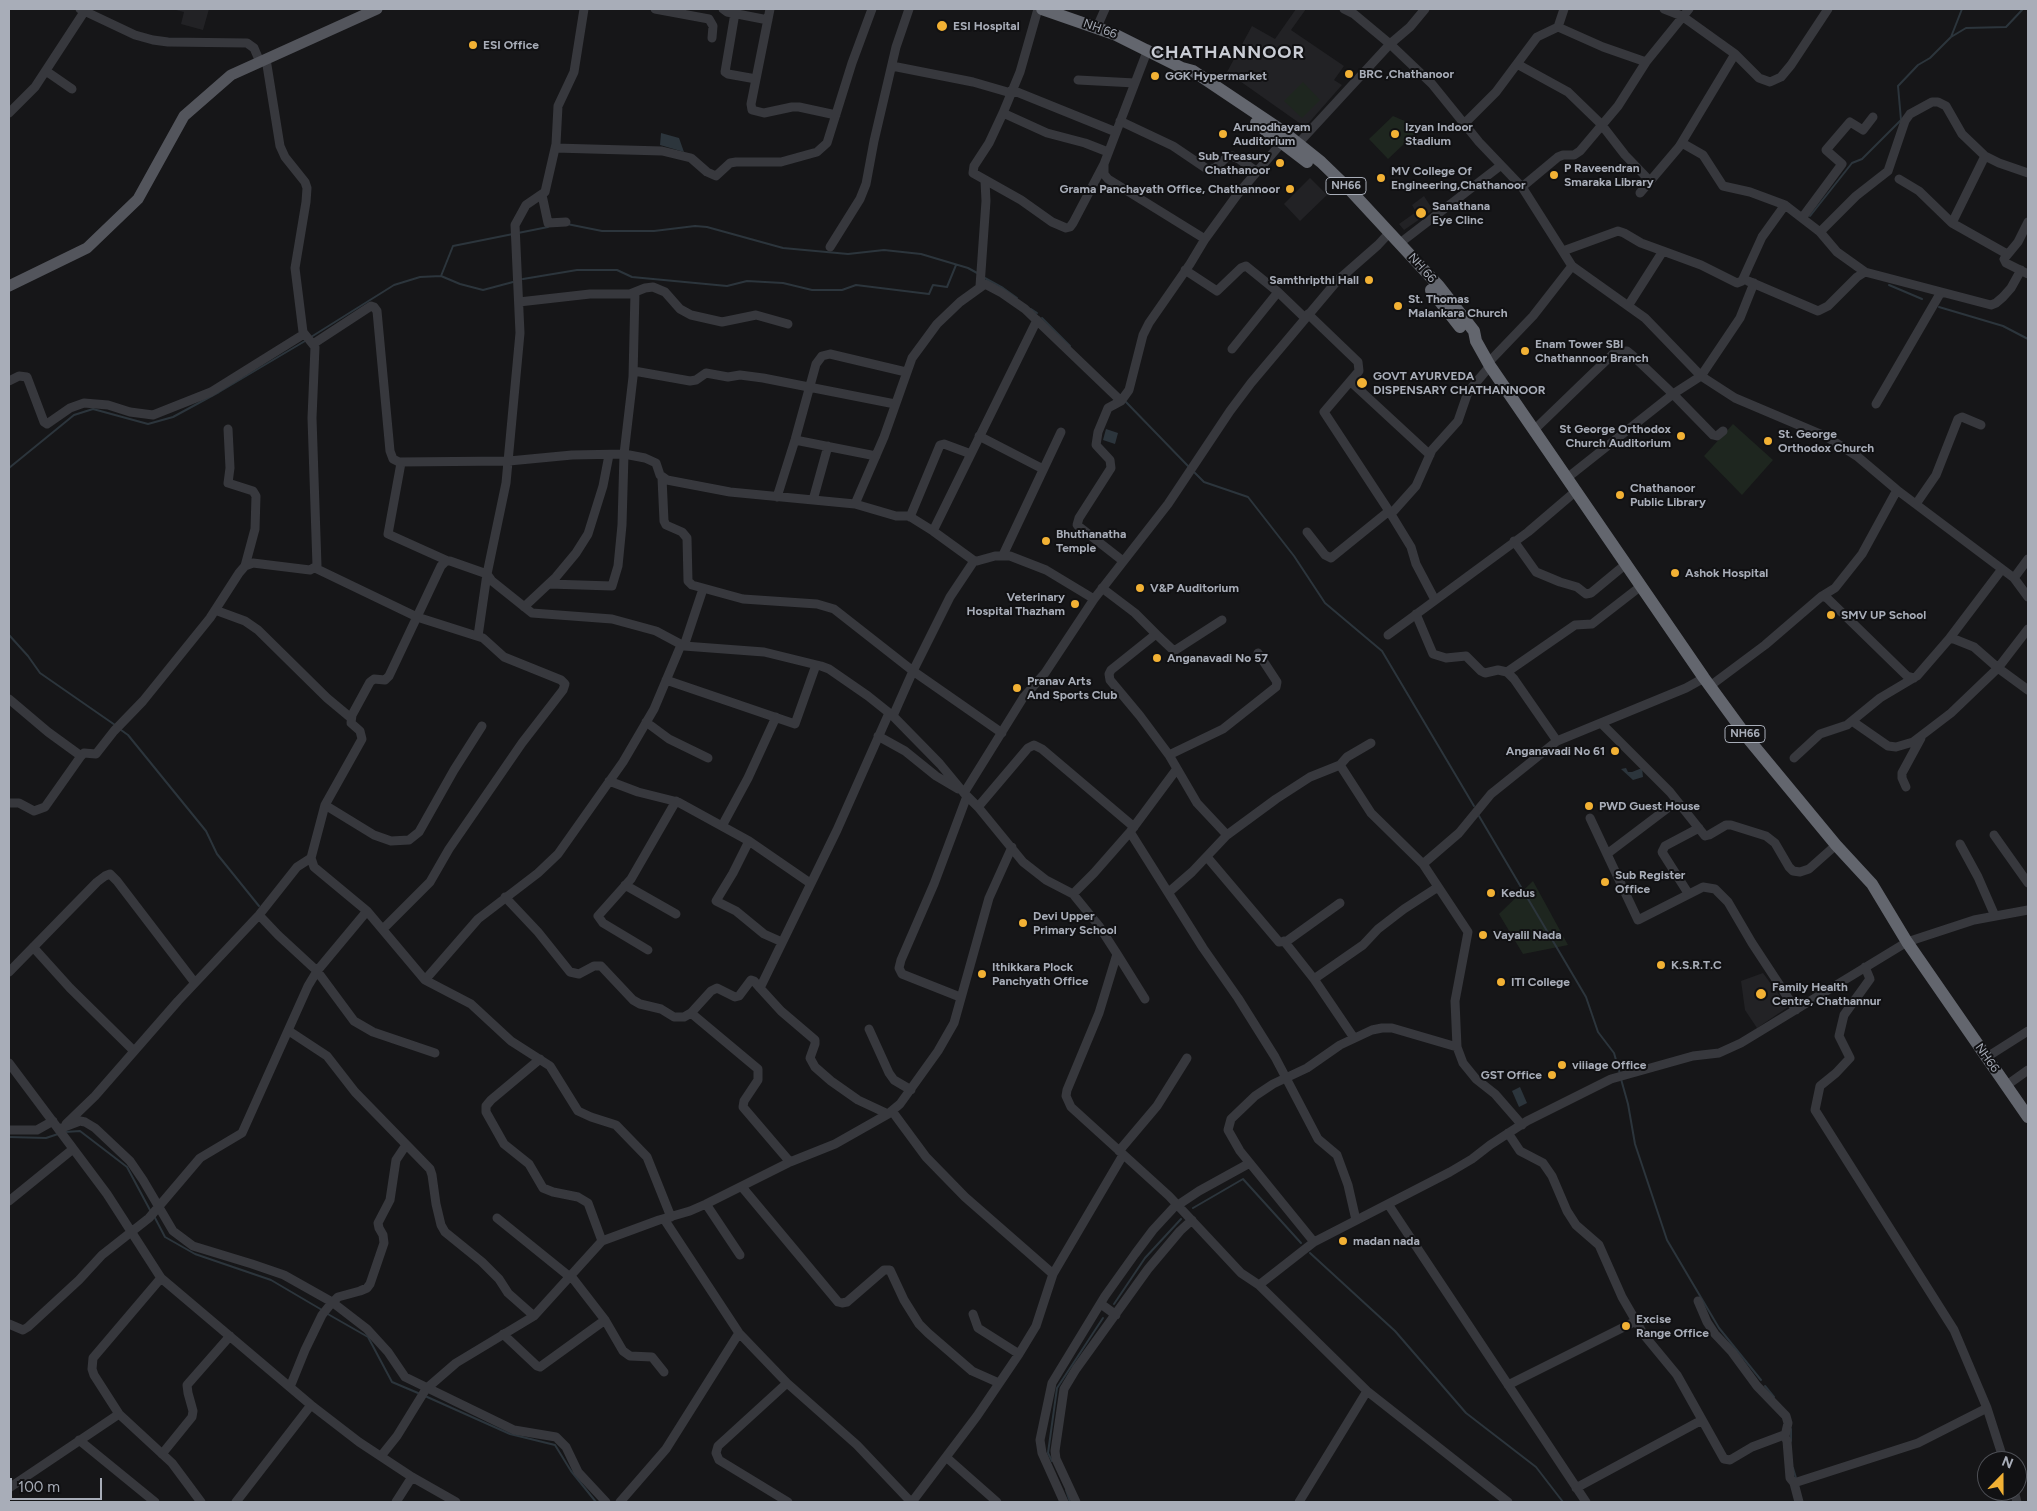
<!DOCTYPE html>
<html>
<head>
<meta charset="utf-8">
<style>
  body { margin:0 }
  #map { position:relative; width:2037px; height:1511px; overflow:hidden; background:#161618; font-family:Figtree,sans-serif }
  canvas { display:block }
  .frame { position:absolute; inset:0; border:10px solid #a8adb8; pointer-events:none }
  .north { position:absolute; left:1977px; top:1451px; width:50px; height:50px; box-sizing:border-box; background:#111113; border:1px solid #4d4f55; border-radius:50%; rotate:22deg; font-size:14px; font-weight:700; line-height:20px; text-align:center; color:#a8adb8 }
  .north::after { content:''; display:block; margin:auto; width:18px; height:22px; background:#f2b134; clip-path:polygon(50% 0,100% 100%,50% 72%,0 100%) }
  .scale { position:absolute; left:10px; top:1478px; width:92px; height:22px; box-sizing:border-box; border:2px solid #a8adb8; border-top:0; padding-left:6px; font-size:15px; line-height:18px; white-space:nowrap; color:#a8adb8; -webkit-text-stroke:4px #111113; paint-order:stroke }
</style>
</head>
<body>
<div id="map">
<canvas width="2037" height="1511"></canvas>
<div class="frame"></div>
<div class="north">N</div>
<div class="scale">100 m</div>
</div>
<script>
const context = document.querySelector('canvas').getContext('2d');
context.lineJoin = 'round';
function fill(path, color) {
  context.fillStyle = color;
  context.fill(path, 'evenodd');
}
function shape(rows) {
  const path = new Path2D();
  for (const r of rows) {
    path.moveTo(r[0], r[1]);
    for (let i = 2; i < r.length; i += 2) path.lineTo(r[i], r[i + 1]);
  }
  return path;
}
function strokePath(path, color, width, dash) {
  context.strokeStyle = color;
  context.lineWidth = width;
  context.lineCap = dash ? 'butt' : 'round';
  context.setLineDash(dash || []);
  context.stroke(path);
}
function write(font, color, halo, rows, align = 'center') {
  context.font = font + ' Figtree,sans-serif';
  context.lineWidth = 4;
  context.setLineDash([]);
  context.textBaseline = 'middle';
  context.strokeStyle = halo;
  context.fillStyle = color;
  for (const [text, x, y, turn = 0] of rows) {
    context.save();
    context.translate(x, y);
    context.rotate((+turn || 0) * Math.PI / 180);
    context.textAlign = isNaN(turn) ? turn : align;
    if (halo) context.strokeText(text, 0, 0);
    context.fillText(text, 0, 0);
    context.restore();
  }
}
fill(shape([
  [172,9,209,9,203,30,181,24,184,12],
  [1296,9,1306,9,1291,30,1344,66,1334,80,1342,85,1305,127,1227,72,1252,26,1275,39],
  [1310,178,1327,195,1300,221,1284,204],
  [1424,196,1433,210,1404,230,1399,224,1416,212,1412,205],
  [1763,973,1788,1007,1757,1028,1745,1010,1741,981]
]), '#222225');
fill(shape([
  [1303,82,1320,100,1302,118,1284,101],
  [1393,116,1421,128,1388,159,1369,139],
  [1733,424,1773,460,1742,495,1704,456],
  [1533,881,1568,945,1523,954,1499,914]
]), '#1e261f');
fill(shape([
  [661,133,679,138,684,152,660,145],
  [1106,429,1118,433,1115,444,1103,440],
  [1626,768,1628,772,1632,772,1642,768,1643,777,1633,780,1621,769],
  [1520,1087,1527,1103,1519,1107,1512,1091]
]), '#2c353c');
strokePath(shape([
  [1951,37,1962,9],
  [1810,216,1852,163,1862,159,1901,120,1898,86,1918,65,1930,58,1951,37,1966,28,2006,27,2023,9],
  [567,224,602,231,654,231,695,226,707,227,783,248,848,254,884,250,921,254,968,268,979,274],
  [518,233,548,227],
  [441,276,460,284,483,290,513,282],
  [983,277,1003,288,1017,298],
  [523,279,577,270,617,270,632,277,727,286,747,281,783,283,812,290,842,290,856,285,929,294,933,285,947,287,956,265],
  [1889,285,1922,299],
  [1939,307,2003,326,2028,339],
  [1031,309,1037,313],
  [1042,318,1070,346],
  [311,337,394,285,420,277,441,276,453,246,513,234],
  [1125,401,1188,466],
  [9,468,74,415,93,409,148,424,173,417,219,392,305,341],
  [1193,471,1204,482,1248,497,1294,556,1325,603,1382,651,1474,806],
  [9,635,28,656,40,673,115,725],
  [121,730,128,735,206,831,217,854,259,906],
  [1479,816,1586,997,1598,1032,1614,1053,1620,1074],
  [1621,1079,1628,1104,1635,1144,1667,1240,1719,1328,1761,1380],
  [65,1132,80,1131,127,1167,150,1210],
  [9,1137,46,1138,58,1134],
  [1193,1208,1243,1179,1301,1243],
  [154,1216,165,1237,195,1254,271,1280,322,1310],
  [1310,1253,1395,1331,1466,1413,1536,1467,1563,1502],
  [1114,1304,1145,1258,1181,1219],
  [326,1313,368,1337,392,1382,418,1393],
  [1765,1386,1774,1397],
  [425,1396,510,1434,555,1445,571,1471,596,1502],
  [1791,1429,1791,1441],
  [1052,1461,1048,1453,1057,1388,1103,1318],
  [1793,1468,1796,1478],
  [1066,1490,1070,1502]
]), '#2c353c', 2);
strokePath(shape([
  [80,9,135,35,153,40,168,42,247,43,254,48,260,62],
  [584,9,574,72,558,106,556,144,545,192,526,205,515,225,520,333,506,483,487,574,492,581,532,613,612,619,656,631,684,646,764,652,821,666,829,669,868,696,893,716,940,764,964,793],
  [655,9,709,19,713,26,712,38],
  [723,9,727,12,768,20],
  [770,9,751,104,752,110,764,113,792,107,799,107,836,115],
  [1038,9,1020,72,1003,113,989,143,974,166,973,173,1021,200,1052,222,1066,228,1070,227,1073,223,1104,164],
  [1344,9,1354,14,1390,44,1410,27,1425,9],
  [1664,9,1682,16,1735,54,1759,78,1770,82,1781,77,1791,65,1828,9],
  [735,13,725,72,728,74,756,79],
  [1097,27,1105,9],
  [1558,27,1603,47,1646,62],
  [1148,49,1104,164,1104,174,1108,179,1205,239],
  [1517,64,1568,92,1601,124,1625,155,1650,181],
  [892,66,973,82,1011,93],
  [46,71,72,89],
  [1078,80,1135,83],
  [1012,90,1116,132],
  [9,113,35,87,86,9],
  [1003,113,1047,133,1085,143,1108,152],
  [1120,121,1173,146,1207,169,1215,168,1226,158,1232,156,1239,159,1257,172],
  [1464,124,1496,92,1537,37,1558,27,1564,9],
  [1682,143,1703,155,1723,186,1750,192,1785,205],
  [1295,147,1390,44,1432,84,1479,142,1522,187,1572,266,1645,318,1701,376,1735,398,1827,437,1858,457,1897,490,2014,578,2028,559],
  [555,148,662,151,691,158,707,172,716,176,730,163,736,162,781,162,817,152,827,143,852,63,872,9],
  [1899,179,1919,191,1952,223,2007,254],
  [1522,187,1558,157,1563,155,1574,155,1580,151,1618,106,1646,62,1689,9],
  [1640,193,1679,147,1735,54],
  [542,195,548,223,566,222],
  [1802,218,1842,164,1826,150,1850,122,1863,130,1873,117],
  [2028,222,2018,242,2004,259,2006,263,2028,274],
  [1952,223,1985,156],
  [1390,232,1378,245,1337,281,1251,383,1230,411,1168,504,1094,599,1045,673,1023,698,964,793,978,807,1023,862,1046,880,1073,894,1099,926,1117,954,1099,1013,1067,1090,1066,1096,1071,1107,1169,1196,1241,1273,1259,1285,1314,1242,1450,1172,1472,1159,1490,1145,1527,1121,1611,1079,1693,1056,1719,1053,1741,1043,1907,942,1974,920,2028,910],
  [1820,232,1837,252,1865,272],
  [1400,243,1500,166],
  [830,247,860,199,866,184,874,141,896,47,909,9],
  [1563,251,1618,231,1624,233,1641,243,1663,251],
  [1185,270,1217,291,1241,268,1246,266,1278,292,1305,318],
  [1748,281,1818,311,1828,306,1857,277,1865,272,1991,305,1996,303,2003,297,2011,288,2021,270],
  [980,286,986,201,985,181],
  [519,302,590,294,630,294,645,288,653,287,665,292,680,309,691,315,722,322,756,315,788,324],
  [1628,306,1663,251,1701,265,1737,283,1742,281,1762,237,1785,205,1820,232,1856,196,1888,171,1905,121,1910,114,1932,102,1938,102,1946,106,1962,134,1985,156,1999,163,2028,173],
  [313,344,371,306,374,307,377,311,390,451,393,459,399,462,509,461,572,455,624,454,645,458,656,463,660,475,667,480,730,492,855,504,896,516,909,516,933,531,973,560,977,561,995,556,1010,556,1046,570,1094,599],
  [1232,349,1278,292],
  [1488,363,1533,316,1572,266],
  [634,371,690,381,696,380,706,373,728,377,740,375,763,378,895,404],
  [9,381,19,376,27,377,44,422,47,424,70,408,84,403,108,405,130,412,153,415,211,392,304,334],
  [1351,382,1430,455],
  [1876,404,1941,292],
  [228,429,230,468,228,483,253,491,256,496,255,529,245,566],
  [1534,430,1593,373,1613,354,1618,352,1627,351,1632,355,1673,394,1701,376,1740,318,1754,283],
  [979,436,1043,469],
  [795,440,876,456],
  [401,463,388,534,448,561],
  [662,478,664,521,666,525,682,532,687,538,688,581,692,585,743,599,817,604,834,609,913,671,1002,733],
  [1567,478,1673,394,1713,435,1717,436,1723,431],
  [777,497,795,440,816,364,822,356,830,354,906,372],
  [813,500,828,446],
  [855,504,884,437,912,358,937,324,960,302,985,284,1002,293,1025,309,1121,401],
  [1916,504,1936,475,1958,419,1962,417,1981,425],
  [1389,511,1411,547,1416,564,1435,600],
  [1391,514,1416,486,1432,450,1458,421,1468,392,1490,366],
  [910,517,940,445,944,444,971,454],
  [933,531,1037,320],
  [1307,532,1325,555,1331,558,1389,511,1324,412,1359,371,1358,362,1308,314],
  [1514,541,1536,572,1560,582,1577,587,1586,594,1591,593,1626,564],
  [1003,555,1061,432],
  [1123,561,1077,525,1079,518,1111,468,1110,460,1096,445,1098,432,1108,408,1121,401,1129,390,1143,335,1149,323,1190,264,1205,239,1237,195,1284,140],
  [315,568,417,617,483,638,504,657,561,680,565,684,563,690,522,743,449,849,430,882,383,929],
  [2014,578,2028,597],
  [549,584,612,586,618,566,622,525,624,454,633,377,635,292],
  [1102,588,1135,613,1156,634,1111,670,1109,674,1110,680,1140,716,1169,755,1197,803,1227,835,1276,799,1310,777,1340,765,1371,813,1423,864,1468,932,1455,1001,1457,1047,1463,1063,1476,1079,1495,1094,1522,1125],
  [1822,596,1835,588,1862,554,1897,490],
  [524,607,556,577,576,553,588,534,603,486,609,455],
  [215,610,245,621,258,630,327,698,351,718],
  [1416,614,1433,654,1446,658,1466,656,1481,671,1485,673,1498,670,1507,672,1514,679,1557,741],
  [1156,634,1174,651,1222,620],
  [1388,635,1528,532,1576,491],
  [1949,639,2002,569],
  [684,646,703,589],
  [1507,672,1575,625,1592,624,1641,586],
  [666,680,795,724,816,665],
  [1710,686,1765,645,1822,596,1827,598,1907,676,1914,678],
  [9,699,48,732,81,756],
  [893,716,913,671,950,597,974,561],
  [1852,721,1888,746,1896,747,1913,742,1951,713,1998,668,2028,629],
  [646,722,669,739,708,758],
  [1602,724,1670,792,1705,836,1709,835,1726,825,1731,825,1766,836,1775,843,1789,867,1793,871,1800,872,1809,869,1836,845],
  [878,736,905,751,936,776,958,789],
  [1169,755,1223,729,1276,687,1277,682,1258,653],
  [1794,758,1820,734,1847,725,1880,698,1917,676,1949,639,1954,639,1974,647,1998,668,2028,690],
  [1340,765,1347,757,1371,743],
  [609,781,638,792,678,802,749,841,810,883],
  [1906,787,1902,778,1902,773,1921,738],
  [9,803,19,803,34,811,45,807,81,756,84,753,96,754,114,731,143,701,210,618,239,573,245,566,253,563,310,570,317,566,312,418,315,347,303,332,295,268,306,202,307,188,305,182,285,157,280,146,266,59],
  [325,805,374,835,391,841,409,840,419,832,454,770,482,726],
  [978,807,1028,748,1034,745,1042,749,1134,827],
  [1590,818,1638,920,1703,887,1715,889,1728,902,1752,943,1796,1010],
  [722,826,748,778,776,717],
  [1130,832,1203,948,1238,998,1275,1057,1318,1139,1337,1155,1348,1185,1356,1220],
  [1994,835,2028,883],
  [749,841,733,873,716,901,736,911,764,934,782,942],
  [1960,844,1978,877,1995,916],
  [1607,854,1677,801],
  [1207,857,1279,942,1287,941,1340,903],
  [1423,864,1459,833,1491,794,1557,741,1686,688,1704,678],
  [625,885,676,914],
  [1169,892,1192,872,1227,835],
  [1688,893,1662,852,1665,846,1699,828],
  [1073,894,1094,873,1130,832,1176,770],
  [505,897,538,932,570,972,579,974,594,966,601,966,633,1000,640,1004,661,1009,674,1017,684,1017,691,1013,711,991,717,988,735,997,739,996,751,980,754,981,760,988],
  [259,915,278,935,317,971,354,1021,373,1032,435,1053],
  [1284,941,1314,979,1354,1038],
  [33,947,70,988,134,1051],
  [648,950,603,923,598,916,631,879,676,801],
  [1117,954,1145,999],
  [1865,967,1870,979,1844,1015,1839,1036,1850,1058,1836,1073,1820,1086,1815,1110,1954,1330,1987,1408,2004,1461],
  [9,972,97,882,105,876,110,874,117,881,195,983],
  [1314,979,1363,945,1378,929,1404,909,1438,887],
  [425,980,367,911,314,867,311,858,325,805,362,739,360,731,351,723,352,715,370,682,374,679,385,680,389,676,441,566,446,561,450,561,487,574,478,636],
  [960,997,902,974,899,968,901,960,934,884,967,796],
  [691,1013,758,1069,758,1080,744,1101,743,1107,790,1162],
  [869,1029,889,1073,894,1080,911,1090],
  [289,1031,327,1056,355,1092,430,1169,432,1175,436,1204,441,1225,445,1232,482,1262,499,1279,508,1293,534,1316],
  [1987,1057,2028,1031],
  [540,1059,491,1100,486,1106,486,1112,504,1144,529,1164,543,1188,553,1192,578,1197,588,1203,602,1241],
  [9,1063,107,1194,161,1278,311,1405,359,1442,412,1477,456,1502],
  [2007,1085,2028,1070],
  [892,1111,926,1157,965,1197,1053,1274],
  [888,1114,858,1100,831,1081,815,1067,810,1058,815,1044,815,1040,781,1011,760,988,837,830,889,713],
  [66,1124,95,1096,178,1001,259,915,297,867,311,858],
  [59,1129,80,1121,85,1122,95,1128,130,1161,143,1180,173,1231,193,1246,252,1264,284,1275,332,1302,367,1329,388,1352,405,1377,514,1430,556,1437,566,1447,578,1472,606,1502],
  [9,1130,37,1130,53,1121],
  [1508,1133,1520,1151,1543,1163,1552,1176,1567,1211,1576,1225,1599,1245,1622,1297,1644,1335,1677,1375,1724,1459,1730,1460,1752,1447,1784,1435,1787,1441,1790,1478,1794,1483,1918,1443,1987,1408],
  [1119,1151,1157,1106,1187,1058],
  [742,1187,838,1302,842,1303,847,1302,884,1270,890,1270,904,1300,919,1324,928,1333,972,1371,999,1383],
  [9,1201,73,1149],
  [706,1204,740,1255],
  [1388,1204,1586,1502],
  [1178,1205,1199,1191,1248,1164],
  [671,1217,647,1157,616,1125,591,1117,578,1111,550,1066,511,1041,471,1004,425,980,478,919,538,873,558,854,623,762,654,709,681,645],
  [497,1218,570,1277],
  [664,1219,739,1333,787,1383,857,1445,911,1502],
  [1314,1242,1240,1151,1228,1130,1231,1119,1255,1096,1273,1084,1307,1068,1340,1045,1372,1030,1382,1028,1392,1028,1457,1047],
  [571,1276,605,1320,623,1351,630,1356,652,1357,664,1372],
  [161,1278,93,1358,92,1369,94,1375,119,1414,172,1463,201,1502],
  [1259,1285,1367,1391,1508,1502],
  [1698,1301,1707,1322,1715,1334,1732,1352,1757,1386,1786,1416,1788,1423,1785,1436],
  [1101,1304,1116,1315],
  [973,1314,978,1328,1019,1354],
  [9,1324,23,1330,28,1327,79,1280,102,1255,149,1218,200,1158,242,1133,308,986,317,971,367,911],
  [503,1334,537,1366,540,1367,605,1320],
  [787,1383,718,1446,716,1453,719,1460,788,1502],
  [1508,1385,1636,1321],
  [290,1387,305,1350,322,1315,330,1305,338,1297,360,1291,367,1288,370,1284,384,1243,383,1235,379,1228,378,1223,390,1200,396,1160,406,1145],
  [79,1440,155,1502],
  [162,1454,192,1417,193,1411,188,1393,187,1385,230,1336],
  [381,1456,397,1436,426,1389,456,1363,534,1316,602,1241,659,1220,690,1211,706,1204,790,1162,835,1144,888,1114,900,1104,938,1051,954,1023,989,898,1012,847],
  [946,1457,997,1502],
  [1794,1483,1799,1502],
  [9,1488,119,1414],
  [1576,1488,1702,1420],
  [2014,1491,2017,1502],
  [236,1502,311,1405],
  [396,1502,412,1477],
  [620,1502,666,1449,739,1333],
  [912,1502,977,1416,1019,1354,1036,1326,1053,1274,1123,1155],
  [1064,1502,1042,1453,1040,1440,1052,1383,1105,1296,1135,1254,1153,1230,1177,1204],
  [1076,1502,1056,1459,1055,1451,1064,1389,1076,1369,1148,1269,1180,1231,1192,1220],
  [1299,1502,1367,1391]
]), '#37383d', 9);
strokePath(shape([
  [9,286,87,248,138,199,184,116,231,75,377,9]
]), '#53555c', 11);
strokePath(shape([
  [1042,9,1114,34,1182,68,1193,71,1281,130,1321,162,1350,190,1438,285,1474,331,1476,341,1490,366,1704,678,1750,741,1836,845,1872,884,1907,942,2028,1117],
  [1256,123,1307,162],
  [1431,290,1460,327]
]), '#63666e', 12);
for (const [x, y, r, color] of [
  [942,26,6,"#f2b134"],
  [473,45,5,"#f2b134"],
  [1349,74,5,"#f2b134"],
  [1155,76,5,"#f2b134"],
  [1223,134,5,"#f2b134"],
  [1395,134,5,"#f2b134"],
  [1280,163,5,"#f2b134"],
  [1554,175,5,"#f2b134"],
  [1381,178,5,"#f2b134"],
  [1290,189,5,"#f2b134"],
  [1421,213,6,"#f2b134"],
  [1369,280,5,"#f2b134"],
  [1398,306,5,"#f2b134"],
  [1525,351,5,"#f2b134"],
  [1362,383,6,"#f2b134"],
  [1681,436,5,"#f2b134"],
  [1768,441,5,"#f2b134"],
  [1620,495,5,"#f2b134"],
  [1046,541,5,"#f2b134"],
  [1675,573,5,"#f2b134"],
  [1140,588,5,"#f2b134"],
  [1075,604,5,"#f2b134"],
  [1831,615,5,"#f2b134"],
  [1157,658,5,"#f2b134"],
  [1017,688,5,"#f2b134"],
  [1615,751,5,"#f2b134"],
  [1589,806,5,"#f2b134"],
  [1605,882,5,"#f2b134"],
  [1491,893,5,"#f2b134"],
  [1023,923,5,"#f2b134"],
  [1483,935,5,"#f2b134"],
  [1661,965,5,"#f2b134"],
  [982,974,5,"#f2b134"],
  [1501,982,5,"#f2b134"],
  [1761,994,6,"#f2b134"],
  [1562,1065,5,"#f2b134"],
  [1552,1075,5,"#f2b134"],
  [1343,1241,5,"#f2b134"],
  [1626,1326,5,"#f2b134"]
]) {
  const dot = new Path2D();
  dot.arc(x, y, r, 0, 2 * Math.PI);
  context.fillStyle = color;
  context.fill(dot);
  strokePath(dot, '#111113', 2);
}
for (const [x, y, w] of [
  [1346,186,40],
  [1745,734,40]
]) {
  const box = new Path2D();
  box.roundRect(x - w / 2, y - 8.5, w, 17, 4);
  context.fillStyle = '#111113';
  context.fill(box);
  strokePath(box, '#a8adb8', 1);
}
write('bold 11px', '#a8adb8', null, [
  ["NH66",1346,186],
  ["NH66",1745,734]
]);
write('bold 12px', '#a8adb8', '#111113', [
  ["ESI Hospital",953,26],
  ["ESI Office",483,45],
  ["BRC ,Chathanoor",1359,74],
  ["GGK Hypermarket",1165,76],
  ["Arunodhayam",1233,127],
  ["Auditorium",1233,141],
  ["Izyan Indoor",1405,127],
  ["Stadium",1405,141],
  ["Sub Treasury",1270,156,"right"],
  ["Chathanoor",1270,170,"right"],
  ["P Raveendran",1564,168],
  ["Smaraka Library",1564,182],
  ["MV College Of",1391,171],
  ["Engineering,Chathanoor",1391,185],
  ["Grama Panchayath Office, Chathannoor",1280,189,"right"],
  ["Sanathana",1432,206],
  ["Eye Clinc",1432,220],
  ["Samthripthi Hall",1359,280,"right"],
  ["St. Thomas",1408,299],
  ["Malankara Church",1408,313],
  ["Enam Tower SBI",1535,344],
  ["Chathannoor Branch",1535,358],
  ["GOVT AYURVEDA",1373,376],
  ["DISPENSARY CHATHANNOOR",1373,390],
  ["St George Orthodox",1671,429,"right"],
  ["Church Auditorium",1671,443,"right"],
  ["St. George",1778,434],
  ["Orthodox Church",1778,448],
  ["Chathanoor",1630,488],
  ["Public Library",1630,502],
  ["Bhuthanatha",1056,534],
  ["Temple",1056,548],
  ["Ashok Hospital",1685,573],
  ["V&P Auditorium",1150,588],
  ["Veterinary",1065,597,"right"],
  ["Hospital Thazham",1065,611,"right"],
  ["SMV UP School",1841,615],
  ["Anganavadi No 57",1167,658],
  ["Pranav Arts",1027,681],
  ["And Sports Club",1027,695],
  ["Anganavadi No 61",1605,751,"right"],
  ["PWD Guest House",1599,806],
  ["Sub Register",1615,875],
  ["Office",1615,889],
  ["Kedus",1501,893],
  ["Devi Upper",1033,916],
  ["Primary School",1033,930],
  ["Vayalil Nada",1493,935],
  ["K.S.R.T.C",1671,965],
  ["Ithikkara Plock",992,967],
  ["Panchyath Office",992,981],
  ["ITI College",1511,982],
  ["Family Health",1772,987],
  ["Centre, Chathannur",1772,1001],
  ["viiiage Office",1572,1065],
  ["GST Office",1542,1075,"right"],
  ["madan nada",1353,1241],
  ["Excise",1636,1319],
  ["Range Office",1636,1333]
], 'left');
write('12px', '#a8adb8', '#111113', [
  ["NH 66",1100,29,20],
  ["NH 66",1422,268,48],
  ["NH66",1987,1058,55]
]);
context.letterSpacing = '1px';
write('bold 18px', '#c9ccd4', '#111113', [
  ["CHATHANNOOR",1228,53]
]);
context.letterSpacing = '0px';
</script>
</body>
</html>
